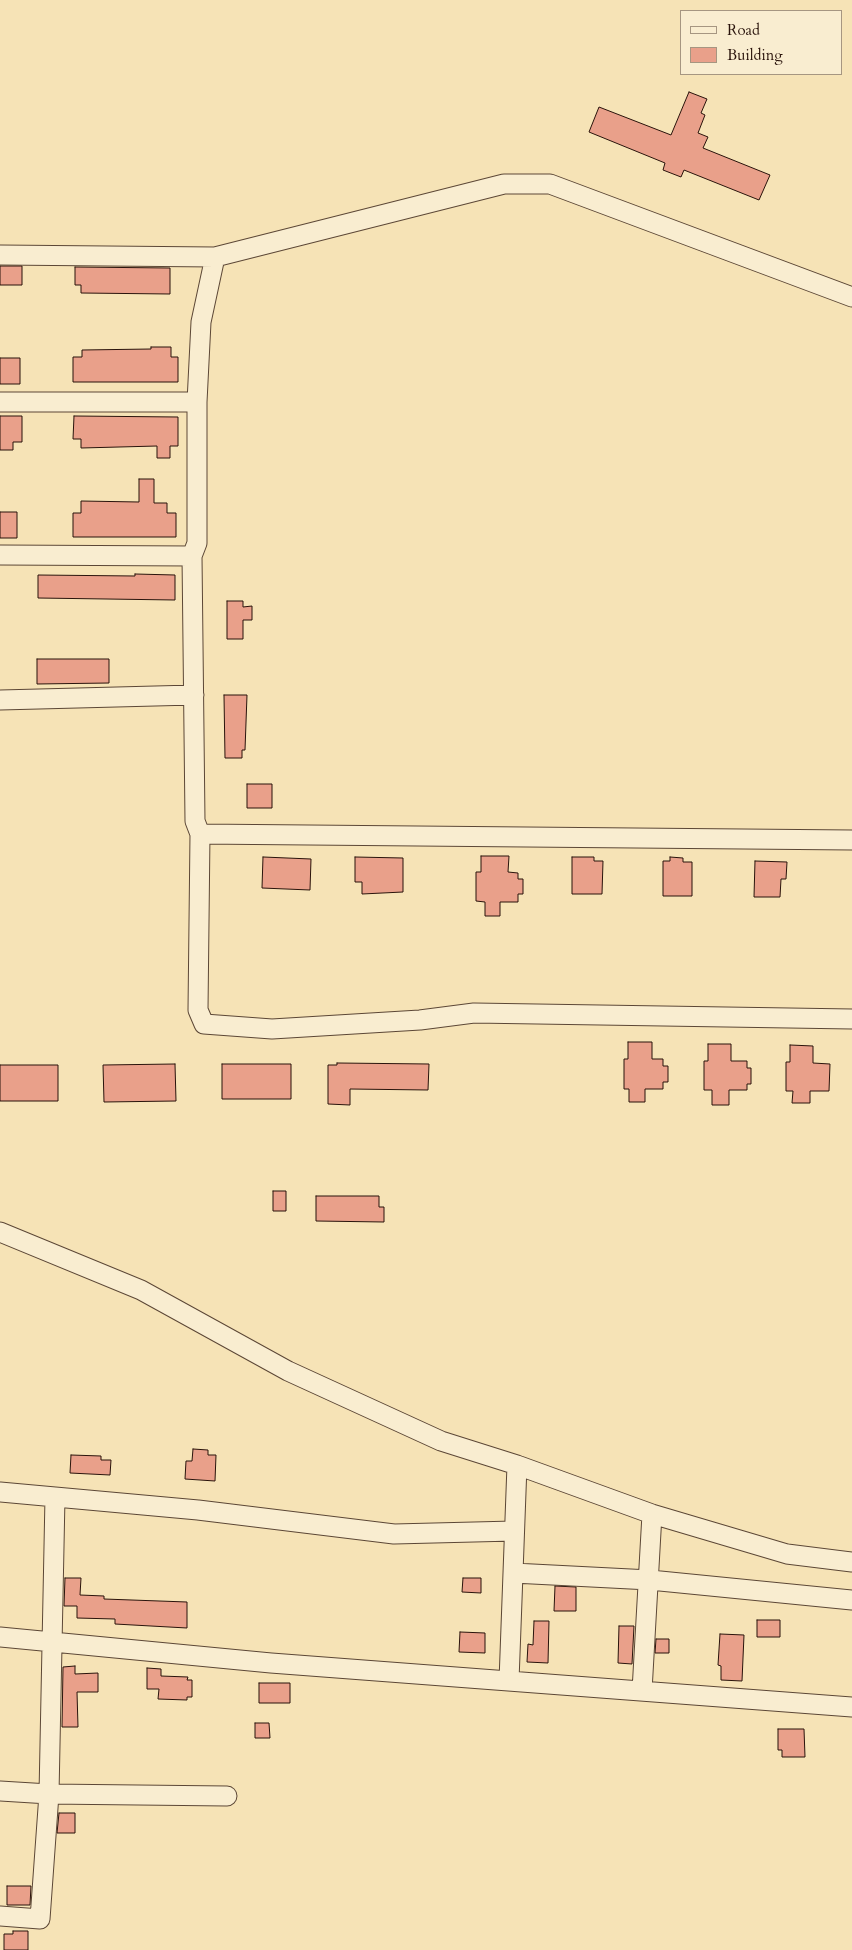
<!DOCTYPE html>
<html>
<head>
<meta charset="utf-8">
<style>
  body { margin:0 }
  #map { position:relative; width:852px; height:1950px; overflow:hidden; background:#f6e3b6; font-family:Cardo,serif }
  canvas { display:block }
  .legend { position:absolute; left:680px; top:10px; width:162px; height:65px; box-sizing:border-box; background:#f9edd0; border:1px solid #a69681; margin:0; padding:6px 9px; list-style:none; font-size:15px; color:#29130b }
  .legend li { display:flex; align-items:center; gap:10px; height:25px }
  .legend b { width:25px; border:1px solid #a69681 }
</style>
</head>
<body>
<div id="map">
<canvas width="852" height="1950"></canvas>
<ul class="legend">
<li><b style="height:6px;background:#f9edd0"></b>Road</li>
<li><b style="height:14px;background:#e9a08a"></b>Building</li>
</ul>
</div>
<script>
const context = document.querySelector('canvas').getContext('2d');
context.lineJoin = 'round';
function fill(path, color) {
  context.fillStyle = color;
  context.fill(path, 'evenodd');
}
function shape(rows) {
  const path = new Path2D();
  for (const r of rows) {
    path.moveTo(r[0], r[1]);
    for (let i = 2; i < r.length; i += 2) path.lineTo(r[i], r[i + 1]);
  }
  return path;
}
function strokePath(path, color, width, dash) {
  context.strokeStyle = color;
  context.lineWidth = width;
  context.lineCap = dash ? 'butt' : 'round';
  context.setLineDash(dash || []);
  context.stroke(path);
}
const building = shape([
  [689,92,707,99,701,113,705,115,698,133,708,137,703,148,770,175,759,200,684,170,681,177,663,170,665,163,589,132,599,107,671,135,689,92],
  [0,266,22,266,22,285,0,285,0,266],
  [75,267,170,268,170,294,81,293,81,285,75,285,75,267],
  [151,347,171,347,171,357,178,357,178,382,73,382,73,357,82,357,82,350,151,349,151,347],
  [0,358,20,358,20,384,0,384,0,358],
  [0,416,22,416,22,442,13,442,13,450,0,450,0,416],
  [74,416,178,417,178,446,170,446,170,458,157,458,157,446,81,448,81,439,73,439,74,416],
  [139,479,154,479,154,503,167,503,167,513,176,513,176,537,73,537,73,513,81,513,81,501,139,502,139,479],
  [0,512,17,512,17,538,0,538,0,512],
  [135,574,175,575,175,600,38,598,38,575,135,576,135,574],
  [227,601,243,601,243,607,252,606,252,620,243,620,243,639,227,639,227,601],
  [37,659,109,659,109,683,37,684,37,659],
  [224,695,247,695,245,750,242,750,242,758,225,758,224,695],
  [247,784,272,784,272,808,247,808,247,784],
  [481,856,509,856,508,872,518,873,518,879,523,879,523,894,518,894,518,902,500,902,500,916,485,916,485,902,476,901,476,872,481,872,481,856],
  [263,857,311,859,310,890,262,888,263,857],
  [355,857,403,858,403,892,362,894,362,882,355,882,355,857],
  [572,857,594,857,594,861,603,861,602,894,572,894,572,857],
  [670,857,683,858,683,862,692,862,692,896,663,896,663,861,670,861,670,857],
  [755,861,787,862,786,879,781,879,780,897,754,897,755,861],
  [628,1042,652,1042,652,1059,663,1059,663,1066,668,1066,668,1082,663,1082,663,1089,645,1089,645,1102,629,1102,629,1089,624,1089,624,1059,628,1059,628,1042],
  [708,1044,731,1044,731,1061,747,1061,747,1068,751,1068,751,1084,747,1084,747,1090,729,1090,729,1105,712,1105,712,1090,704,1090,704,1061,708,1061,708,1044],
  [790,1045,813,1046,813,1063,830,1064,829,1091,810,1091,810,1103,792,1103,793,1091,786,1091,786,1062,790,1062,790,1045],
  [337,1063,429,1064,428,1090,350,1089,350,1105,328,1104,328,1065,337,1065,337,1063],
  [175,1064,176,1101,104,1102,103,1065,175,1064],
  [222,1064,291,1064,291,1099,222,1099,222,1064],
  [0,1065,58,1065,58,1101,0,1101,0,1065],
  [273,1191,286,1191,286,1211,273,1211,273,1191],
  [316,1196,379,1196,379,1207,384,1207,384,1222,316,1221,316,1196],
  [193,1449,208,1450,208,1455,216,1455,215,1481,185,1479,186,1461,192,1461,193,1449],
  [71,1455,101,1456,101,1460,111,1460,110,1475,70,1473,71,1455],
  [65,1578,81,1578,80,1595,104,1596,104,1599,187,1602,187,1628,115,1624,115,1619,77,1618,77,1606,64,1606,65,1578],
  [463,1578,481,1578,481,1593,462,1592,463,1578],
  [555,1586,576,1587,576,1611,554,1611,555,1586],
  [757,1620,780,1620,780,1637,757,1637,757,1620],
  [534,1621,549,1621,548,1663,527,1662,528,1644,533,1645,534,1621],
  [619,1626,634,1626,632,1664,618,1663,619,1626],
  [460,1632,485,1633,485,1653,459,1652,460,1632],
  [720,1634,744,1635,742,1681,721,1680,721,1666,718,1665,720,1634],
  [656,1639,669,1639,669,1653,655,1653,656,1639],
  [75,1666,75,1674,98,1673,98,1692,77,1692,78,1727,62,1727,63,1667,75,1666],
  [147,1668,161,1669,161,1676,188,1677,187,1680,192,1680,192,1697,187,1697,187,1700,158,1699,159,1689,147,1689,147,1668],
  [259,1683,290,1683,290,1703,259,1703,259,1683],
  [255,1723,269,1723,270,1738,255,1738,255,1723],
  [778,1729,804,1729,805,1757,782,1757,782,1750,778,1750,778,1729],
  [59,1813,75,1813,75,1833,57,1833,59,1813],
  [7,1886,31,1886,30,1905,7,1905,7,1886],
  [13,1931,28,1931,28,1950,4,1950,4,1934,13,1934,13,1931]
]);
fill(building, '#e9a08a');
strokePath(building, '#29130b', 1);
const street = shape([
  [0,255,215,257,504,184,550,184,852,297],
  [215,257,201,322,197,402,197,543,192,556,195,821,200,834,198,1010,204,1024,272,1029,420,1020,474,1013,852,1019],
  [0,402,197,402],
  [0,555,192,556],
  [0,700,194,695],
  [200,834,852,840],
  [0,1232,141,1290,288,1371,441,1441,517,1465,652,1514,787,1554,852,1562],
  [0,1492,198,1510,394,1534,514,1531],
  [513,1573,650,1580,852,1600],
  [0,1637,271,1663,852,1707],
  [509,1681,517,1465],
  [642,1691,652,1514],
  [0,1791,49,1794,227,1796],
  [0,1916,40,1919,49,1794,55,1497]
]);
strokePath(street, '#5c4736', 21);
strokePath(street, '#f9edd0', 19);
</script>
</body>
</html>
